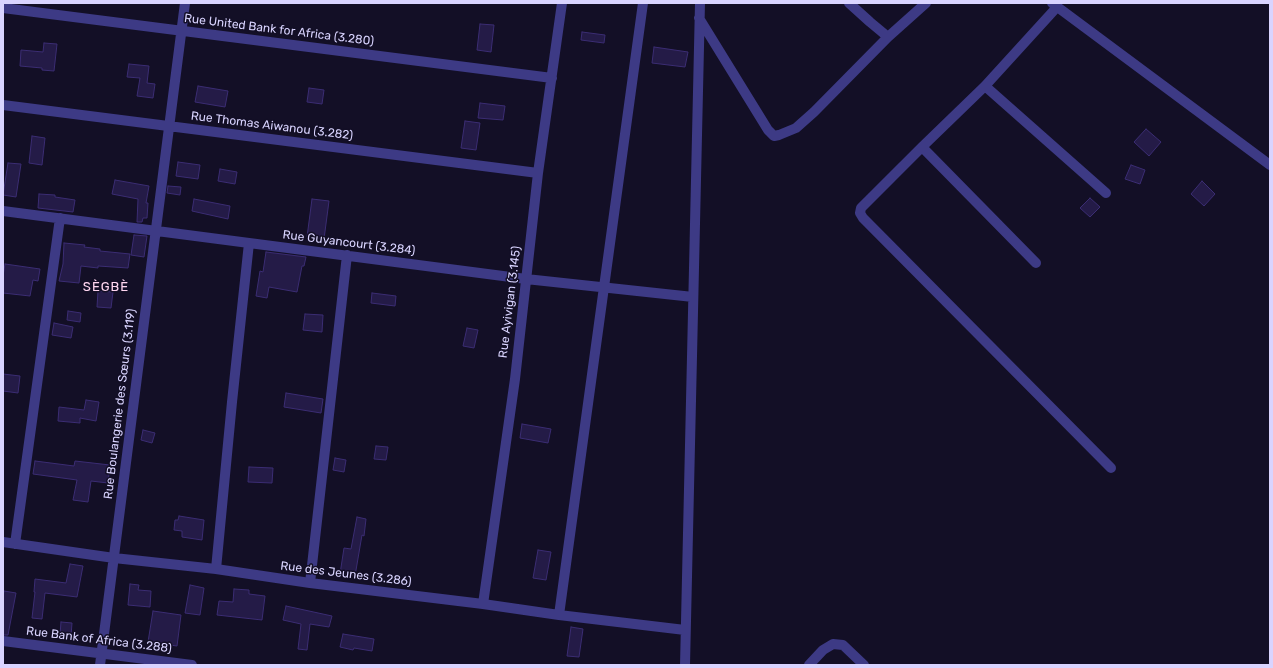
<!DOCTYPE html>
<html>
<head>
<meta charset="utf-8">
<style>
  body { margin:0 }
  #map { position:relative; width:1273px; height:668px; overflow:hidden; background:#130f26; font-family:Rubik,sans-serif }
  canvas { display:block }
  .frame { position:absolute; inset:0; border:4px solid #d9d4ff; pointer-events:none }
</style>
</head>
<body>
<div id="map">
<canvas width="1273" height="668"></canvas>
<div class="frame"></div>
</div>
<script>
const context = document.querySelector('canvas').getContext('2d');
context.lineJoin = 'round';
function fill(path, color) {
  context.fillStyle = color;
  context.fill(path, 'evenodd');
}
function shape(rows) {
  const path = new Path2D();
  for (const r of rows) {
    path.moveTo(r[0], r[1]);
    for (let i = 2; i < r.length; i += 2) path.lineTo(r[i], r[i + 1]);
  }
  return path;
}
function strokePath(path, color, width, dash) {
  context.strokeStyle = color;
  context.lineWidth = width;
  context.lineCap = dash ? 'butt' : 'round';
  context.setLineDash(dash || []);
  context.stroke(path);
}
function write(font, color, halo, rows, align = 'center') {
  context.font = font + ' Rubik,sans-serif';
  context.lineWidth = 3;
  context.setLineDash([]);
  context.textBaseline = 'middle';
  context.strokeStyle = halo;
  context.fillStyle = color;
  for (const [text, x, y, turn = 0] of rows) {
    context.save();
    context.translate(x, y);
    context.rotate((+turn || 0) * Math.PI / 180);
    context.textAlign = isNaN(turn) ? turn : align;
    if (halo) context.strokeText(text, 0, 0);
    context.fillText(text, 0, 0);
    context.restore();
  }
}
const building = shape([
  [480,24,494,25,491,52,477,50,480,24],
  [582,32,605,35,604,43,581,40,582,32],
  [44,43,57,44,54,71,42,70,42,68,20,66,21,50,43,52,44,43],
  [654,47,688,52,685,67,652,63,654,47],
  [129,64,149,66,147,83,155,84,153,98,137,96,140,78,127,77,129,64],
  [198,86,228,91,225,107,195,102,198,86],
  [309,88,324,90,322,104,307,102,309,88],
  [480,103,505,106,503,120,478,118,480,103],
  [465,121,480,123,476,150,461,148,465,121],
  [1146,129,1161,142,1149,156,1134,142,1146,129],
  [32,136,45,138,42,165,29,163,32,136],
  [178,162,200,165,198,179,176,176,178,162],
  [8,163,21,164,16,197,3,195,8,163],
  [1131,165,1145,170,1140,184,1125,179,1131,165],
  [220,169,237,172,235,184,218,181,220,169],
  [115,180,149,186,146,203,148,203,147,218,143,218,142,222,137,222,138,199,112,194,115,180],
  [1202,181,1215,194,1204,206,1191,194,1202,181],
  [168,186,181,187,180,195,167,193,168,186],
  [39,194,55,195,55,197,75,200,73,212,38,208,39,194],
  [1090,198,1100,207,1090,217,1080,208,1090,198],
  [194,199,230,206,228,219,192,211,194,199],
  [312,199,329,201,324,239,307,237,312,199],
  [134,235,147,236,144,257,131,255,134,235],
  [64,243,85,245,84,247,100,249,100,251,130,254,128,268,98,266,98,268,81,266,79,283,59,281,63,264,64,243],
  [266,252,306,257,304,266,302,266,297,292,269,287,267,298,256,296,260,271,263,272,266,252],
  [5,264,40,269,38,281,33,280,30,296,3,293,3,276,5,264],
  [98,291,113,292,111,308,97,307,98,291],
  [372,293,396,296,395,306,371,303,372,293],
  [68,311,81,313,80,322,67,320,68,311],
  [305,314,323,315,322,332,303,330,305,314],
  [54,323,73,327,71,338,52,335,54,323],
  [467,328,478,330,474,348,463,346,467,328],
  [3,374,20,376,18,393,3,391,3,374],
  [286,393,323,399,321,413,284,407,286,393],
  [86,400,99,402,96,421,80,418,80,423,58,421,59,407,84,410,86,400],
  [522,424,551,429,548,443,520,438,522,424],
  [143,430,155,433,152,443,141,440,143,430],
  [376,446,388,447,386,460,374,459,376,446],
  [335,458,346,460,344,472,333,470,335,458],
  [35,461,74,466,75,461,110,465,108,483,91,481,88,502,73,500,77,480,33,474,35,461],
  [249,467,273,468,272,483,248,482,249,467],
  [179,516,204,520,202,540,182,537,182,531,174,530,175,520,178,520,179,516],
  [357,517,366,519,364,536,362,535,355,576,340,574,344,548,351,549,357,517],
  [538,550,551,552,546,580,533,578,538,550],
  [70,564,83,566,77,597,45,593,42,619,32,618,35,592,34,592,35,579,66,583,70,564],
  [130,584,139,585,138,590,151,591,150,607,128,605,130,584],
  [190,585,204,588,200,615,185,613,190,585],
  [234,589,249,590,249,594,265,596,262,620,217,615,219,601,233,602,234,589],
  [4,591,16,593,8,635,3,635,3,597,4,591],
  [286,606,332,616,329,627,310,624,307,650,298,649,301,624,283,620,286,606],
  [153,611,181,615,177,646,148,642,153,611],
  [61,622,72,623,71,636,60,635,61,622],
  [571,627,583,629,579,657,567,656,571,627],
  [343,634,374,639,372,651,354,648,353,650,340,647,343,634]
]);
fill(building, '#241b47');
strokePath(building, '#3b2d73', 1);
strokePath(shape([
  [849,3,870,22,888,37],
  [1052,3,1270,165],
  [1057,7,985,86,922,147,861,208,860,213,863,218,1111,468],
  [3,8,552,78],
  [699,18,768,130,774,136,779,135,796,128,814,112,888,37,926,3],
  [985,86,1106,193],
  [3,105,538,173],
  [922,147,1036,263],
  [3,211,526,279,693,297],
  [3,542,114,558,216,569,310,583,483,604,559,615,685,630],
  [15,544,60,218],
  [216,569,232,402,249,243],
  [310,583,347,255],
  [483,604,515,379,538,173,562,3],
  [559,615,643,3],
  [3,641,192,665],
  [100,665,185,3],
  [685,665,700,3],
  [809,665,823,650,833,644,843,645,864,665]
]), '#3d3a85', 10);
write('12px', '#d9d4ff', '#130f26', [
  ["Rue United Bank for Africa (3.280)",279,30,7],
  ["Rue Thomas Aiwanou (3.282)",272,126,7],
  ["Rue Guyancourt (3.284)",349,243,7],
  ["Rue Ayivigan (3.145)",510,302,-83],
  ["Rue Boulangerie des Sœurs (3.119)",120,404,-83],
  ["Rue des Jeunes (3.286)",346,574,7],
  ["Rue Bank of Africa (3.288)",99,640,7]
]);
context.letterSpacing = '1px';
write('13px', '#ffd6f0', '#130f26', [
  ["SÈGBÈ",106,287]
]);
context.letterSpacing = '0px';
</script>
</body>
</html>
